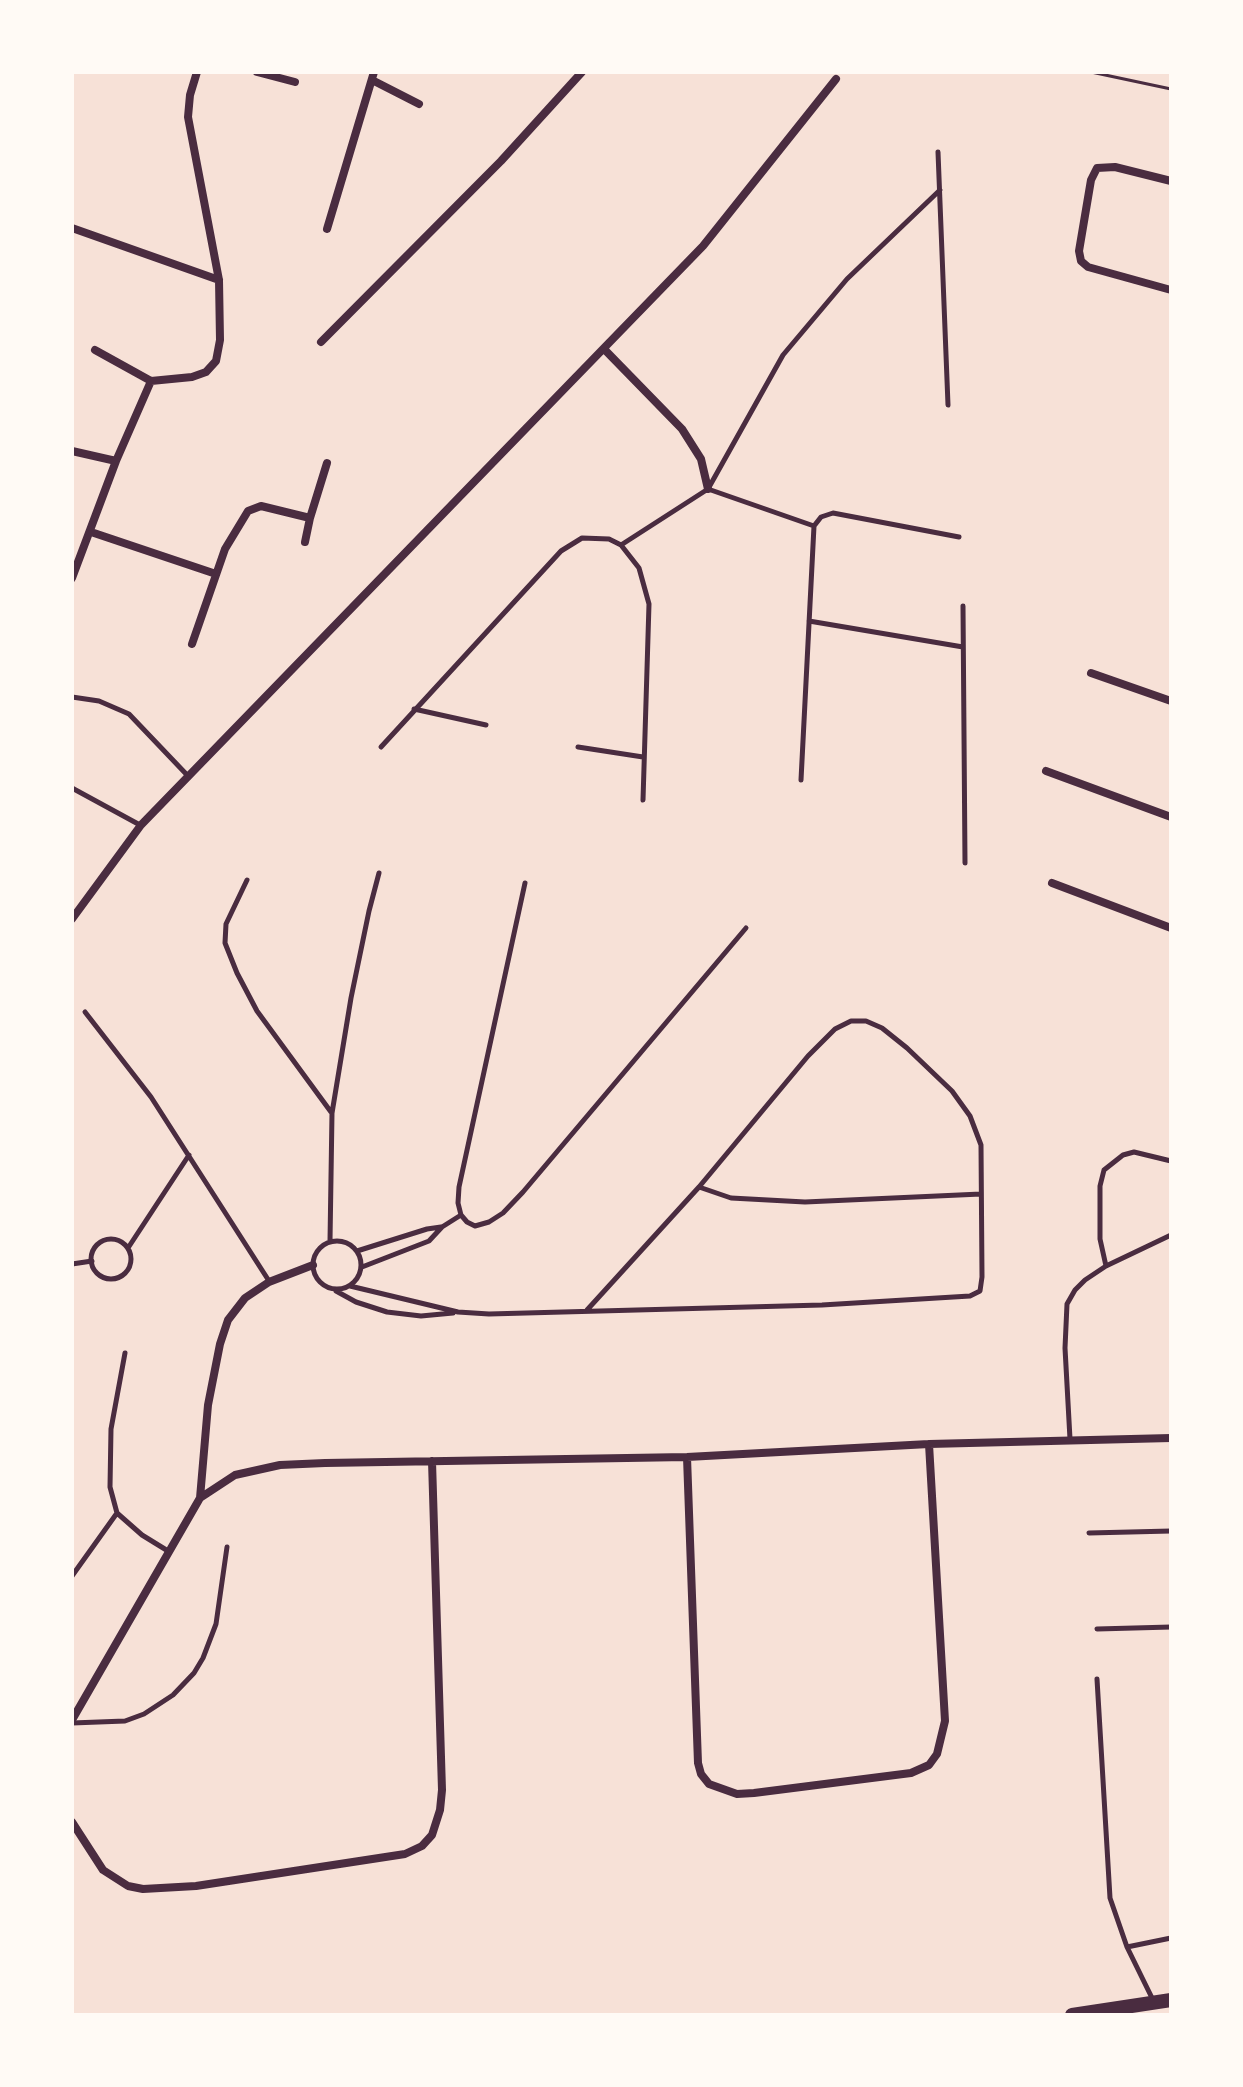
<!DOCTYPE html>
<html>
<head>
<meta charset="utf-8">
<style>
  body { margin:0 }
  #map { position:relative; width:1243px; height:2087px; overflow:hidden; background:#f7e1d7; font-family:Lato,sans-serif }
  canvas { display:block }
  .frame { position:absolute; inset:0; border:74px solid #fffaf5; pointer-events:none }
</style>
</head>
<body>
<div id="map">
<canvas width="1243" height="2087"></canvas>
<div class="frame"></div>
</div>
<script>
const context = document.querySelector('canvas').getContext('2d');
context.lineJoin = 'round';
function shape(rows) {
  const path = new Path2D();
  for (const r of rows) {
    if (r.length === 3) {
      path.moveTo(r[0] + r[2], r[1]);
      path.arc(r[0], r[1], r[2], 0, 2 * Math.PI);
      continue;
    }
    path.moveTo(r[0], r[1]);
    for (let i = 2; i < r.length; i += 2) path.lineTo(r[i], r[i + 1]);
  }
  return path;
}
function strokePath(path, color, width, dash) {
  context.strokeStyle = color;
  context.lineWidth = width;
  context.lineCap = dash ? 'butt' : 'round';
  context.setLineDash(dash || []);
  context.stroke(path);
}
strokePath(shape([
  [1091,72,1171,89]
]), '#4a2c40', 3);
strokePath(shape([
  [938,152,948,405],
  [708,489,814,526],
  [621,545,708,489,783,355,847,279,940,190],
  [963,606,965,863],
  [809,621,963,647],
  [72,697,99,701,129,714,189,777],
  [414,709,486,725],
  [381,747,561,551,582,538,609,539,621,545,639,568,649,604,643,800],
  [578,747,643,757],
  [801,780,814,526,821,517,833,513,959,537],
  [72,788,140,825],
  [247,880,226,924,225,943,237,973,257,1011,331,1112],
  [525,883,459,1187,458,1203,461,1215,467,1222,475,1226,489,1222,503,1213,523,1192,746,928],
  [85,1012,151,1097,269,1281],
  [699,1187,731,1198,805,1202,981,1194],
  [111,1259,20],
  [337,1265,24],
  [330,1241,332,1113,351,998,369,911,379,873],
  [128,1248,189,1155],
  [357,1251,427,1229,441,1227],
  [72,1264,92,1261],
  [1106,1266,1100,1239,1100,1186,1104,1170,1123,1155,1134,1152,1171,1161],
  [362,1267,429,1241,442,1227,461,1215],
  [350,1286,458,1312,489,1314,822,1305,970,1296,980,1291,982,1277,981,1145,970,1116,952,1091,907,1048,882,1028,866,1021,851,1021,835,1029,808,1056,699,1187,587,1310],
  [336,1291,356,1302,387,1312,421,1316,453,1313],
  [125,1353,111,1429,110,1487,117,1513,142,1535,168,1551],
  [1070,1439,1065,1348,1067,1304,1075,1290,1085,1280,1106,1266,1171,1235],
  [1089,1533,1171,1531],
  [72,1576,117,1513],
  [1097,1629,1171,1627],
  [1097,1679,1110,1898,1127,1947,1154,2002],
  [72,1723,125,1721,144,1714,173,1695,194,1673,203,1658,216,1624,227,1547],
  [1127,1947,1171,1938]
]), '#4a2c40', 5);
strokePath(shape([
  [257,72,295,82],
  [372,80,419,104],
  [1171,181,1115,167,1097,168,1091,180,1079,251,1081,261,1088,267,1171,290],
  [72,228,219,280],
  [327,229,374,72],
  [321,342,501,161,582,72],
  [95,350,151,381,192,377,206,372,216,361,220,340,219,280,188,117,190,95,197,72],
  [605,350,682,429,701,459,708,489],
  [72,451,116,461,151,381],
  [91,532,216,574],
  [305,542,310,518],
  [72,578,116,461],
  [192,644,225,549,248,511,261,506,310,518,327,463],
  [1091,673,1171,701],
  [1046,771,1171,817],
  [1052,883,1171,928],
  [72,919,141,825,703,246,836,79],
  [687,1457,698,1763,701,1774,709,1784,737,1794,754,1793,911,1773,929,1765,937,1754,945,1721,929,1444],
  [200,1498,208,1405,220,1344,228,1320,245,1298,269,1282,313,1265],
  [72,1720,200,1498,235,1475,280,1465,325,1463,687,1457,929,1444,1171,1438],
  [72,1822,103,1870,128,1886,143,1889,196,1886,405,1854,422,1846,432,1835,440,1810,442,1790,432,1461]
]), '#4a2c40', 8);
strokePath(shape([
  [1072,2015,1171,2000]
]), '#4a2c40', 14);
</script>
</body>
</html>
